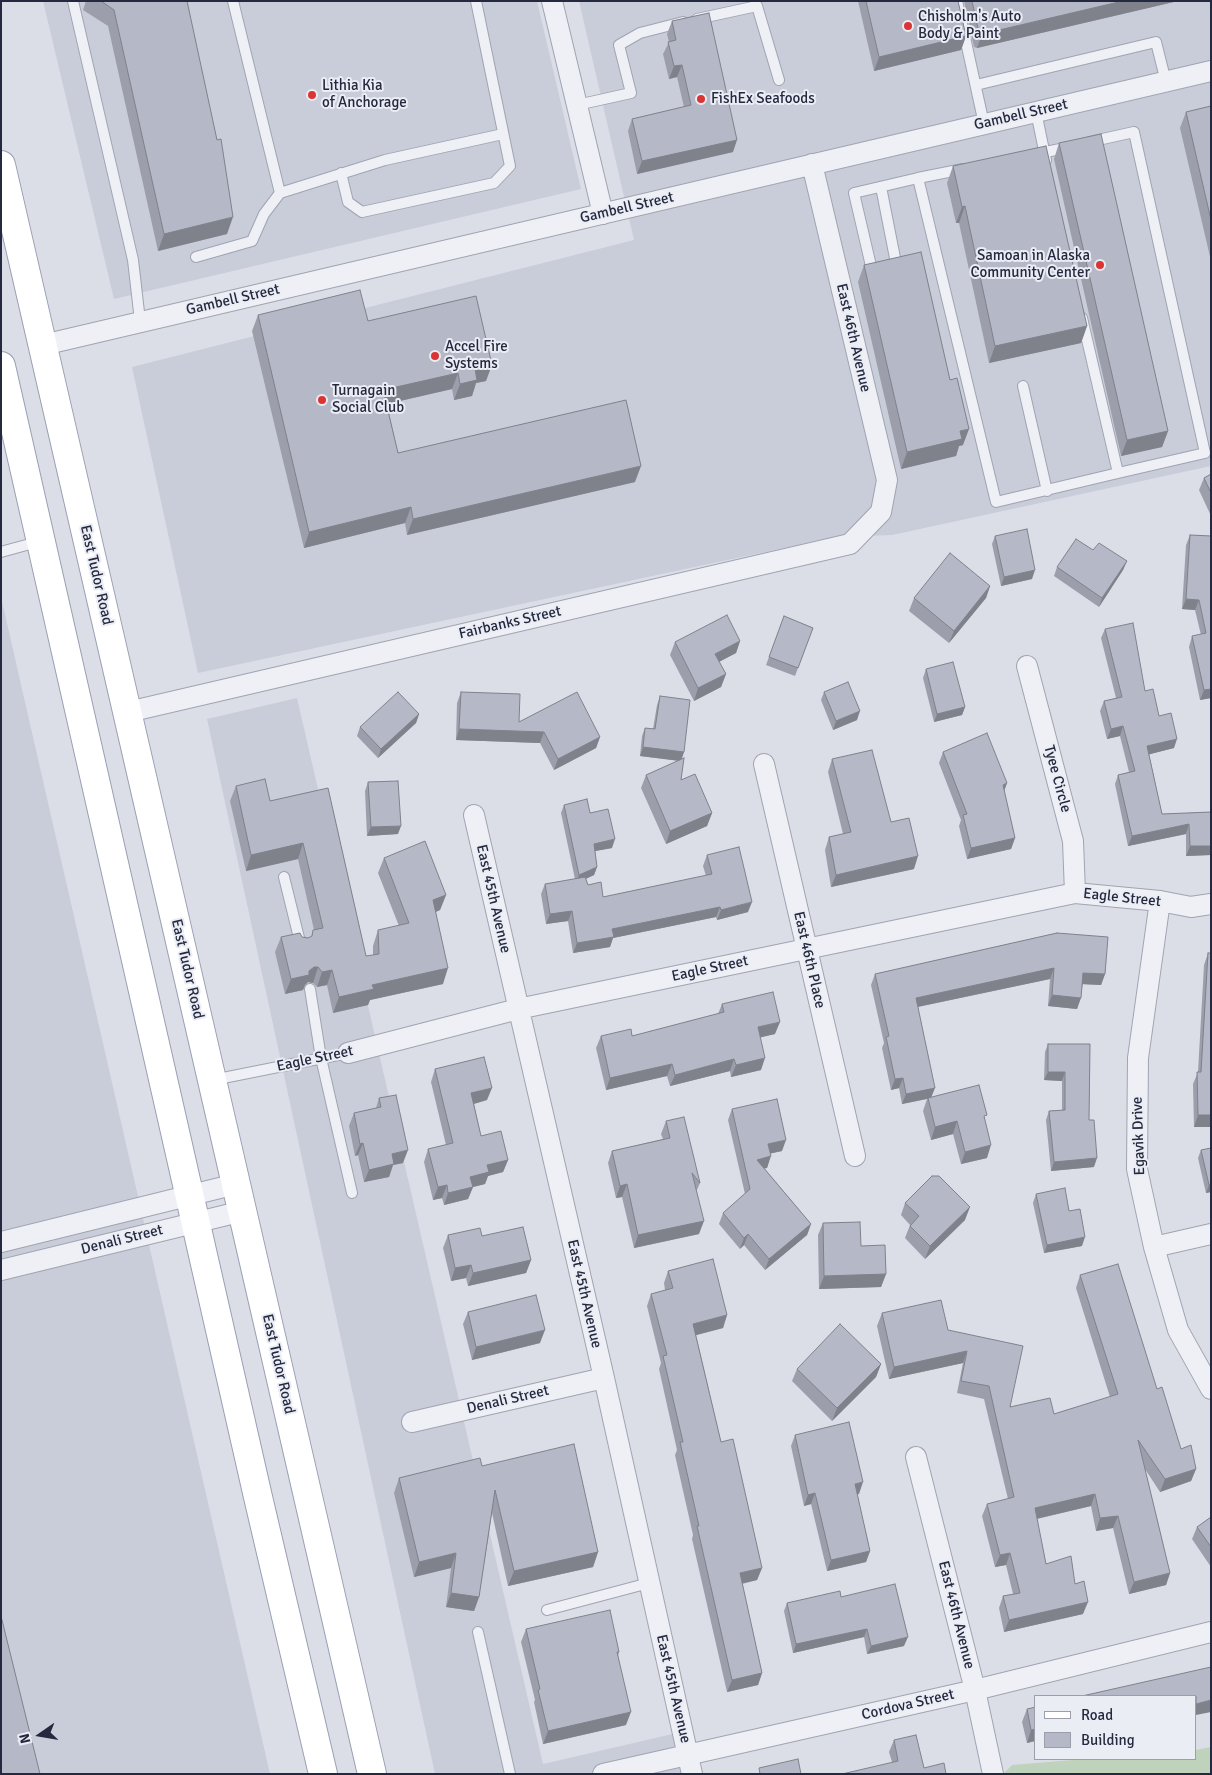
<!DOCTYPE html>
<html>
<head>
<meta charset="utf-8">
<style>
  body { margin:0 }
  #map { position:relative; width:1212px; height:1775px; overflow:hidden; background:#dbdee7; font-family:Signika,sans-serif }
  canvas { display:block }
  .frame { position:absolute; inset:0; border:2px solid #24293f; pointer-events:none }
  .legend { position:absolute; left:1034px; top:1695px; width:162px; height:65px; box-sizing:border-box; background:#ebedf5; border:1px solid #9b9fac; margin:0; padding:6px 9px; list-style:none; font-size:15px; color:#24293f }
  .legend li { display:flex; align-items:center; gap:10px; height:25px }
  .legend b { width:25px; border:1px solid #9b9fac }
  .north { position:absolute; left:15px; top:1710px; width:50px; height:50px; -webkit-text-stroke:4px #ebedf5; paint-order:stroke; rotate:257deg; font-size:14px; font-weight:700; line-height:20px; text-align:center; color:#24293f }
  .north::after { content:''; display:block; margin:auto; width:18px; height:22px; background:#24293f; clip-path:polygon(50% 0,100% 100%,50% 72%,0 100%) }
</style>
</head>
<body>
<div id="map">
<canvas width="1212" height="1775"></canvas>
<div class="frame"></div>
<ul class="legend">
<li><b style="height:6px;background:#fff"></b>Road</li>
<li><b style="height:14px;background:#b5b9c7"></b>Building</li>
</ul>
<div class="north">N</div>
</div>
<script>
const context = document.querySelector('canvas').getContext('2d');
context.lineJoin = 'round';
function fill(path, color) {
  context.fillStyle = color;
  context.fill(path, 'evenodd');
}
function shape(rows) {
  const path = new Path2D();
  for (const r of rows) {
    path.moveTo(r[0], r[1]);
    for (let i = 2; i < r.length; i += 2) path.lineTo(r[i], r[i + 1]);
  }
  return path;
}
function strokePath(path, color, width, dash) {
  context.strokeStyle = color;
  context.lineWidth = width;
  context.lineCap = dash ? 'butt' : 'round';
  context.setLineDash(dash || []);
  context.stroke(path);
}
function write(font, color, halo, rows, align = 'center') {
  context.font = font + ' Signika,sans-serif';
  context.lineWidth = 4;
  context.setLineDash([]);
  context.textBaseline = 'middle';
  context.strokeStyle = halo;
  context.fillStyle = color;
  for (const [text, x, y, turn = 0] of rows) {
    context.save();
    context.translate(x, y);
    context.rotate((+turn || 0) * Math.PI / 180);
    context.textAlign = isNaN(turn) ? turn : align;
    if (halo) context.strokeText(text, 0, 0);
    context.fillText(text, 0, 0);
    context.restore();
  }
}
fill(shape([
  [43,1,537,1,581,189,114,299],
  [579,1,1211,1,1211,466,892,535,838,537,826,539,198,673,132,367,634,240],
  [1,597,270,1774,1,1774],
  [297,698,543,1764,677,1733,686,1774,435,1774,207,719]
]), '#c9cdd9');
fill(shape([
  [1211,1747,1211,1774,1004,1773,1012,1765,1085,1759,1196,1759,1196,1750]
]), '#bed2bc');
const service = shape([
  [73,1,133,260,140,321],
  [957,1,984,124],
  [697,19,757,6,779,80],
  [976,85,1156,42,1166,82],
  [577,105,631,93,619,45,640,33,683,22],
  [1036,112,1046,160],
  [1036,154,1070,147],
  [963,169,918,178,996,502,1118,473],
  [341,173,348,202,362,212,494,183,510,166,476,1],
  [881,187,896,263],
  [280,193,385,160,503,134],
  [196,257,252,241,264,214,280,193,233,1],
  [871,266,854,193,918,178],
  [1082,318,1118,473,1205,453,1134,132,1089,142],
  [1023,386,1047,491],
  [1,552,41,541],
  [284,877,301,946],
  [310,989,321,1058,352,1193],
  [213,1080,348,1053],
  [547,1610,649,1583],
  [478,1632,510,1774]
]);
const minor = shape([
  [552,1,603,214],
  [43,345,1211,71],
  [1027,666,1073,841,1075,893],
  [128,712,850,544,881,512,887,480,812,164],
  [764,764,855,1156],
  [474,815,604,1378,692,1774],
  [1160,901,1138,1058,1137,1169,1154,1247,1178,1330,1211,1389],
  [348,1053,518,1009,1075,893,1160,901,1191,907,1211,904],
  [1,1242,236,1184],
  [1154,1247,1211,1234],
  [1,1270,243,1211],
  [412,1422,604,1378],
  [916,1457,975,1690,993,1774],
  [603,1774,975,1690,1211,1632]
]);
const primary = shape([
  [1,165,372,1774],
  [1,366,258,1497,323,1774]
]);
strokePath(service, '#a0a4b1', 12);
strokePath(minor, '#a0a4b1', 22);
strokePath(primary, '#9aa0b4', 30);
strokePath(service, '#eef0f5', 10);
strokePath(minor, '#eef0f5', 20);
strokePath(primary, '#fff', 28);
fill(shape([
  [86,1,187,1,227,234,158,251,108,26,83,10],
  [858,1,958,1,966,36,961,50,874,71],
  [964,1,1178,1,977,48,974,47],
  [672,21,733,152,637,174,628,131,632,119,684,107,677,77,669,79,663,54,669,42,667,34],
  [1211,106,1211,261,1180,128,1186,112],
  [1059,143,1168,431,1162,447,1121,456,1054,159],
  [953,166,1087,326,1081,343,989,363,959,223,956,223,947,183],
  [864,265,950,380,963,445,959,446,956,456,901,469,858,282],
  [258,315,368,321,486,381,476,383,472,396,454,400,452,389,387,404,398,453,635,482,407,535,405,523,304,548,252,331],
  [1211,474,1211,516,1199,490,1204,478],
  [1190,535,1211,536,1211,698,1200,700,1189,647,1192,636,1201,635,1195,610,1182,609,1186,545],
  [995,536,1032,579,1001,586,992,544],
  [1093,550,1127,561,1123,570,1099,607,1054,576,1057,567],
  [990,586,986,598,949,643,909,611,914,598],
  [784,616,813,628,795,676,766,665],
  [1105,629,1145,691,1159,716,1174,748,1149,754,1162,814,1211,812,1211,855,1186,856,1186,834,1128,846,1115,784,1118,775,1129,772,1120,736,1107,739,1100,711,1104,701,1116,698,1101,638],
  [740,641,736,653,719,662,726,674,721,687,694,701,670,655,675,642],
  [926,669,965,707,962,715,934,722,923,678],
  [461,692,519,722,600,737,596,748,554,770,540,743,456,740,457,703],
  [824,692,857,720,833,730,821,700],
  [660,696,684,752,681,760,681,780,712,813,707,826,666,844,641,788,646,775,679,761,640,756,642,736,645,728,653,729,657,705],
  [419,714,416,723,378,758,357,736,360,727],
  [943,752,1007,783,1004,791,1015,838,1011,849,967,859,959,826,961,820,939,763],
  [832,759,891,822,914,869,831,887,825,850,829,837,843,834,828,772],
  [368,782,398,834,367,836,365,791],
  [236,786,270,801,328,788,366,956,373,955,373,946,378,930,399,926,378,873,384,858,446,895,440,910,436,912,443,984,370,1000,368,1005,333,1013,327,985,317,987,313,983,308,982,305,985,303,990,285,994,275,952,281,937,302,937,308,938,311,937,314,930,298,859,246,871,230,801],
  [564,805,590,813,612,848,595,851,597,867,594,875,586,879,588,885,603,897,706,876,703,866,707,855,748,912,717,920,716,917,613,938,610,947,573,953,568,921,546,924,541,894,545,884,575,879,561,813],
  [1057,933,1105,974,1101,985,1083,984,1077,1009,1048,1006,1050,979,918,1007,931,1097,985,1120,987,1158,961,1164,953,1134,931,1140,923,1111,927,1099,902,1104,899,1088,891,1090,882,1048,884,1043,871,985,875,974],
  [1208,953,1211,953,1211,1127,1194,1127,1193,1084,1198,1072,1204,965],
  [722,1004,775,1034,760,1037,761,1070,731,1077,730,1071,670,1086,667,1076,606,1090,596,1048,601,1036,632,1036,718,1014],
  [1048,1044,1090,1044,1089,1120,1094,1167,1051,1171,1046,1120,1049,1111,1062,1110,1062,1081,1044,1080,1045,1052],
  [435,1069,487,1100,474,1104,481,1136,508,1160,503,1172,488,1176,485,1184,473,1187,468,1199,444,1205,442,1198,433,1200,424,1162,428,1149,446,1145,431,1082],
  [379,1098,403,1163,393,1165,389,1177,364,1182,358,1155,355,1156,349,1126,354,1113,376,1108],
  [732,1109,782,1151,771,1153,767,1168,764,1168,811,1224,807,1235,765,1270,744,1245,740,1249,719,1224,723,1213,745,1194,728,1120],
  [666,1121,700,1183,696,1192,699,1234,634,1248,622,1197,616,1198,608,1163,612,1151,663,1139,661,1134],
  [1211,1148,1211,1192,1206,1193,1198,1158,1201,1150],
  [1036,1194,1069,1211,1082,1246,1044,1253,1033,1203],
  [905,1203,965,1220,925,1259,905,1238,910,1225,901,1215],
  [823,1223,861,1246,886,1274,881,1287,819,1289,818,1235],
  [448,1235,482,1236,531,1260,526,1273,468,1286,466,1278,451,1281,443,1248],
  [668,1271,727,1315,723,1328,696,1335,721,1442,762,1568,757,1580,742,1584,762,1673,758,1685,727,1692,692,1539,693,1535,675,1455,677,1450,659,1369,661,1363,647,1306,651,1294,665,1290,664,1283],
  [1080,1275,1157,1389,1181,1449,1196,1469,1191,1481,1160,1492,1145,1469,1170,1573,1166,1585,1129,1594,1113,1528,1096,1531,1091,1506,1037,1519,1046,1564,1075,1584,1083,1614,1004,1632,999,1608,1003,1596,1013,1594,1006,1565,995,1567,982,1516,987,1504,1008,1499,984,1399,957,1393,963,1363,889,1379,877,1326,882,1313,948,1330,1010,1407,1054,1414,1110,1397,1076,1288],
  [468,1312,540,1343,472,1360,463,1324],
  [881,1364,876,1377,832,1421,792,1381,797,1369],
  [795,1435,859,1494,857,1494,870,1551,866,1562,827,1571,811,1504,804,1506,791,1446],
  [482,1466,598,1552,593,1567,508,1586,492,1513,479,1597,474,1611,446,1607,451,1568,414,1577,394,1493,399,1478],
  [1211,1517,1211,1567,1192,1539,1197,1527],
  [841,1597,904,1646,867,1654,864,1637,793,1653,784,1611,787,1603],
  [526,1629,619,1652,618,1656,626,1725,543,1744,534,1702,535,1700,521,1642],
  [1036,1707,1036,1745,1035,1741,1027,1743,1022,1722,1027,1709],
  [894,1740,924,1768,892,1762,889,1752]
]), '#9c9fab');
fill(shape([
  [1123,1,1178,1,977,48,982,34],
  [966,36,961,50,874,71,879,57],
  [682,65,677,77,669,79,674,66],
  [737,140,733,152,637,174,642,161],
  [965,206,959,223,956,223,962,207],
  [233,217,227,234,158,251,164,234],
  [1087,326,1081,343,989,363,995,346],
  [492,365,486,381,476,383,472,396,454,400,460,384,475,369],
  [458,373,452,389,378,406,383,390],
  [969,429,963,445,959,446,956,456,901,469,907,452,960,431],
  [1168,431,1162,447,1121,456,1127,440],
  [641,466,635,482,407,535,413,519],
  [411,507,405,523,304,548,309,532],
  [1127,561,1123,570,1099,607,1102,598],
  [1035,570,1032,579,1001,586,1004,577],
  [990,586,986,598,949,643,954,631],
  [1186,599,1199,600,1195,610,1182,609],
  [740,641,736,653,711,666,715,654],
  [726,674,721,687,694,701,698,688],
  [1211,689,1211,698,1200,700,1204,690],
  [965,707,962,715,934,722,937,714],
  [860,711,857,720,833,730,836,721],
  [419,714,416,723,378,758,381,749],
  [1123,726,1120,736,1107,739,1111,729],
  [459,729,544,732,540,743,456,740],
  [600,737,596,748,554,770,558,759],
  [1177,739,1174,748,1143,756,1147,746],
  [643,747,684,752,681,761,640,756],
  [1007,783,1003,794,1003,785],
  [712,813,707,826,666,844,670,831],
  [1189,824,1186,834,1128,846,1132,836],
  [401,826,398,834,367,836,371,827],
  [1015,838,1011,849,967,859,971,848],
  [615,839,612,848,590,852,594,844],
  [303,843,298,859,246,871,251,855],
  [1190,846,1211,846,1211,855,1186,856],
  [918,856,914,869,831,887,836,875],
  [597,867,594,875,576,883,579,875],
  [446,895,440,910,428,915,433,900],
  [752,902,748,912,717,920,721,910],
  [720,907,716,917,613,938,610,947,573,953,577,943,612,929],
  [572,911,568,921,546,924,550,914],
  [314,967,318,967,313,983,308,982,305,985,303,990,285,994,291,979,309,971],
  [448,968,443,984,370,1000,368,1005,333,1013,339,997,372,985],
  [1054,968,1050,979,912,1008,916,998],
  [332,970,327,985,317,987,322,972],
  [1083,973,1105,974,1101,985,1080,984],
  [1052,995,1081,998,1077,1009,1048,1006],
  [780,1022,775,1034,754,1039,758,1027],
  [765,1058,761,1070,731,1077,736,1065],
  [734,1059,730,1071,670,1086,675,1075],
  [672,1064,667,1076,606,1090,610,1078],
  [1048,1072,1065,1072,1062,1081,1044,1080],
  [903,1078,899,1088,891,1090,895,1079],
  [492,1088,487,1100,466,1106,471,1093],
  [935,1088,931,1098,902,1104,906,1094],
  [1198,1115,1211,1115,1211,1127,1194,1127],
  [957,1121,953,1134,931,1140,935,1127],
  [786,1140,782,1151,764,1155,768,1144],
  [363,1143,358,1155,355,1156,360,1144],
  [991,1145,987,1158,961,1164,965,1152],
  [408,1150,403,1163,393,1165,389,1177,364,1182,369,1170,392,1154],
  [771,1156,767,1168,753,1171,757,1160],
  [1097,1158,1094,1167,1051,1171,1054,1162],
  [508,1160,503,1172,488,1176,485,1184,473,1187,468,1199,444,1205,448,1193,470,1177,487,1165],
  [627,1184,622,1197,616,1198,620,1186],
  [1211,1184,1211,1192,1206,1193,1209,1185],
  [447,1185,442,1198,433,1200,438,1187],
  [970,1207,965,1220,925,1259,930,1246],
  [704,1221,699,1234,634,1248,638,1235],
  [811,1224,807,1235,765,1270,769,1259],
  [748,1234,744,1245,740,1249,744,1238],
  [1085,1237,1082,1246,1044,1253,1047,1245],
  [531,1260,526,1273,468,1286,473,1273],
  [471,1265,466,1278,451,1281,455,1268],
  [886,1274,881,1287,819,1289,824,1276],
  [727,1315,723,1328,689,1337,693,1324],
  [545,1330,540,1343,472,1360,476,1347],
  [967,1351,963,1363,889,1379,894,1367],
  [881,1364,876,1377,832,1421,837,1408],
  [1196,1469,1191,1481,1160,1492,1165,1479],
  [863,1482,859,1494,850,1496,855,1484],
  [815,1493,811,1504,804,1506,808,1495],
  [1095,1494,1091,1506,1031,1520,1035,1508],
  [1118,1516,1113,1528,1096,1531,1100,1518],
  [870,1551,866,1562,827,1571,831,1560],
  [598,1552,593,1567,508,1586,514,1571],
  [456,1553,451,1568,414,1577,419,1562],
  [1010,1553,1006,1565,995,1567,1000,1555],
  [762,1568,757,1580,735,1585,740,1573],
  [1170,1573,1166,1585,1129,1594,1134,1582],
  [451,1593,479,1597,474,1611,446,1607],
  [1088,1602,1083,1614,1004,1632,1009,1620],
  [867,1629,864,1637,793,1653,796,1644],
  [908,1637,904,1646,867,1654,871,1646],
  [762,1673,758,1685,727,1692,732,1680],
  [1211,1700,1211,1712,1196,1715,1196,1704],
  [631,1712,626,1725,543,1744,548,1731],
  [1036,1729,1036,1738,1035,1741,1027,1743,1031,1730]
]), '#7f828b');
const building = shape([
  [101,1,187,1,217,140,221,139,233,217,164,234,114,10,101,1],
  [866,1,958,1,966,36,879,57,866,1],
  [972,1,1123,1,982,34,979,33,972,1],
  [709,13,737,140,642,161,632,119,691,105,682,65,674,66,668,42,676,40,672,21,709,13],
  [1211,106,1211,220,1186,112,1211,106],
  [1101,134,1168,431,1127,440,1059,143,1101,134],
  [1046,146,1087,326,995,346,965,206,962,207,953,166,1046,146],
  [921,252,950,380,957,378,969,429,960,431,962,439,907,452,864,265,921,252],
  [360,290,368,321,476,296,492,365,475,369,477,380,460,384,458,373,383,390,398,453,626,400,641,466,413,519,411,507,309,532,258,315,360,290],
  [1211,474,1211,493,1204,478,1211,474],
  [1027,529,1035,570,1004,577,995,536,1027,529],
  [1190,535,1211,536,1211,689,1204,690,1192,636,1206,633,1199,600,1186,599,1190,535],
  [1076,539,1093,550,1099,543,1127,561,1102,598,1057,567,1076,539],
  [950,553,990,586,954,631,914,598,950,553],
  [727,615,740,641,715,654,726,674,698,688,675,642,727,615],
  [784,616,813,628,798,668,769,657,784,616],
  [1133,623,1145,691,1153,689,1159,716,1171,713,1177,739,1147,746,1162,814,1211,812,1211,846,1190,846,1189,824,1132,836,1118,775,1135,771,1123,726,1111,729,1104,701,1122,697,1105,629,1133,623],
  [953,662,965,707,937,714,926,669,953,662],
  [848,682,860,711,836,721,824,692,848,682],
  [398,692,419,714,381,749,360,727,398,692],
  [461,692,520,694,519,722,577,692,600,737,558,759,544,732,459,729,461,692],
  [660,696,690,700,684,752,643,747,645,728,655,729,660,696],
  [987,733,1007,783,1003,785,1015,838,971,848,963,815,967,814,943,752,987,733],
  [872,750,891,822,909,818,918,856,836,875,829,837,851,832,832,759,872,750],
  [684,758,681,780,695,774,712,813,670,831,646,775,684,758],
  [265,779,270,801,328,788,366,956,379,954,378,930,409,923,384,858,425,841,446,895,433,900,448,968,372,985,374,989,339,997,332,970,322,972,318,967,314,967,309,971,309,975,291,979,281,937,300,933,302,937,308,938,312,936,313,930,323,928,303,843,251,855,236,786,265,779],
  [398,781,401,826,371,827,368,782,398,781],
  [587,799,590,813,608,809,615,839,594,844,597,867,579,875,564,805,587,799],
  [739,847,752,902,721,910,720,907,612,929,614,937,577,943,572,911,550,914,545,884,585,877,588,885,601,882,603,897,712,874,707,855,739,847],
  [1057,933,1108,937,1105,974,1083,973,1081,998,1052,995,1054,968,916,998,935,1088,906,1094,903,1078,895,1079,886,1037,889,1036,875,974,1057,933],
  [1208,953,1211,953,1211,1115,1198,1115,1197,1072,1201,1072,1208,953],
  [773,992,780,1022,758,1027,765,1058,736,1065,734,1059,675,1075,672,1064,610,1078,601,1036,631,1029,632,1036,724,1012,722,1004,773,992],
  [1048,1044,1090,1044,1089,1120,1094,1120,1097,1158,1054,1162,1049,1111,1065,1110,1065,1072,1048,1072,1048,1044],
  [484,1057,492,1088,471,1093,481,1136,501,1131,508,1160,487,1165,489,1172,470,1177,473,1187,448,1193,447,1185,438,1187,428,1149,453,1143,435,1069,484,1057],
  [979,1085,987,1115,984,1116,991,1145,965,1152,957,1121,935,1127,928,1098,979,1085],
  [396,1095,408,1150,392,1154,394,1164,369,1170,363,1143,360,1144,354,1113,381,1107,379,1098,396,1095],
  [777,1099,786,1140,768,1144,771,1156,757,1160,811,1224,769,1259,748,1234,744,1238,723,1213,750,1189,732,1109,777,1099],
  [684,1117,700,1183,692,1173,704,1221,638,1235,627,1184,620,1186,612,1151,670,1138,666,1121,684,1117],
  [1211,1148,1211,1184,1209,1185,1201,1150,1211,1148],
  [932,1176,939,1176,970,1207,930,1246,910,1226,919,1216,905,1203,932,1176],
  [1065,1188,1069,1211,1080,1209,1085,1237,1047,1245,1036,1194,1065,1188],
  [860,1222,861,1246,885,1245,886,1274,824,1276,823,1223,860,1222],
  [523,1227,531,1260,473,1273,471,1265,455,1268,448,1235,480,1228,482,1236,523,1227],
  [713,1259,727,1315,693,1324,721,1442,733,1439,762,1568,740,1573,762,1673,732,1680,697,1526,699,1526,680,1442,683,1442,663,1356,667,1355,651,1294,673,1288,668,1271,713,1259],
  [1118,1264,1157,1389,1162,1387,1181,1449,1191,1445,1196,1469,1165,1479,1138,1440,1170,1573,1134,1582,1118,1516,1100,1518,1095,1494,1035,1508,1046,1564,1071,1556,1075,1584,1084,1581,1088,1602,1009,1620,1003,1596,1020,1593,1010,1553,1000,1555,987,1504,1014,1497,989,1386,961,1381,967,1351,894,1367,882,1313,941,1300,948,1330,1023,1346,1010,1407,1050,1398,1054,1414,1118,1394,1080,1275,1118,1264],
  [536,1295,545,1330,476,1347,468,1312,536,1295],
  [840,1324,881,1364,837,1408,797,1369,840,1324],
  [849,1422,863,1482,855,1484,870,1551,831,1560,815,1493,808,1495,795,1435,849,1422],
  [574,1444,598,1552,514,1571,495,1490,479,1597,451,1593,456,1553,419,1562,399,1478,480,1458,482,1466,574,1444],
  [1211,1517,1211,1547,1197,1527,1211,1517],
  [895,1584,908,1637,871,1646,867,1629,796,1644,787,1603,840,1591,841,1597,895,1584],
  [610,1610,619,1652,617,1652,631,1712,548,1731,538,1690,540,1689,526,1629,610,1610],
  [1,1616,40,1774,1,1774,1,1616],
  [1211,1667,1211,1700,1196,1704,1196,1696,1082,1696,1211,1667],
  [1036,1707,1036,1729,1031,1730,1027,1709,1036,1707],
  [916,1735,924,1768,944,1763,946,1774,842,1774,898,1761,894,1740,916,1735],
  [798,1759,801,1774,760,1774,759,1768,798,1759]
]);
fill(building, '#b5b9c7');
strokePath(building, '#7f828b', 1);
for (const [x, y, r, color] of [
  [908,26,5,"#da3433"],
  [312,95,5,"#da3433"],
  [701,99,5,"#da3433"],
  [1100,265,5,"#da3433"],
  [435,356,5,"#da3433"],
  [322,400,5,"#da3433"]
]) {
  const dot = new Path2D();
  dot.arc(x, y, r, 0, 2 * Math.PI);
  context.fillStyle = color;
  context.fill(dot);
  strokePath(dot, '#ebedf5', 2);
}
write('15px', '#24293f', '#ebedf5', [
  ["Chisholm's Auto",918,17],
  ["Body & Paint",918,34],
  ["Lithia Kia",322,86],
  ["of Anchorage",322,103],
  ["FishEx Seafoods",711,99],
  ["Samoan in Alaska",1090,256,"right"],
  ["Community Center",1090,273,"right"],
  ["Accel Fire",445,347],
  ["Systems",445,364],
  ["Turnagain",332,391],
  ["Social Club",332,408]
], 'left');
write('15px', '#24293f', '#ebedf5', [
  ["Gambell Street",1021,115,-13],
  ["Gambell Street",627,208,-13],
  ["Gambell Street",233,300,-13],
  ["East 46th Avenue",853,338,77],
  ["East Tudor Road",96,575,77],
  ["Fairbanks Street",510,623,-13],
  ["Tyee Circle",1057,779,75],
  ["Eagle Street",1122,898,6],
  ["East 45th Avenue",493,899,77],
  ["East 46th Place",809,960,77],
  ["East Tudor Road",187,969,77],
  ["Eagle Street",710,969,-12],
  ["Eagle Street",315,1059,-12],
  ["Egavik Drive",1139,1136,-92],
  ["Denali Street",122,1240,-14],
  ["East 45th Avenue",584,1294,77],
  ["East Tudor Road",278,1364,77],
  ["Denali Street",508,1400,-13],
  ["East 46th Avenue",956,1615,76],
  ["East 45th Avenue",673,1689,77],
  ["Cordova Street",908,1705,-13]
]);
</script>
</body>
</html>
